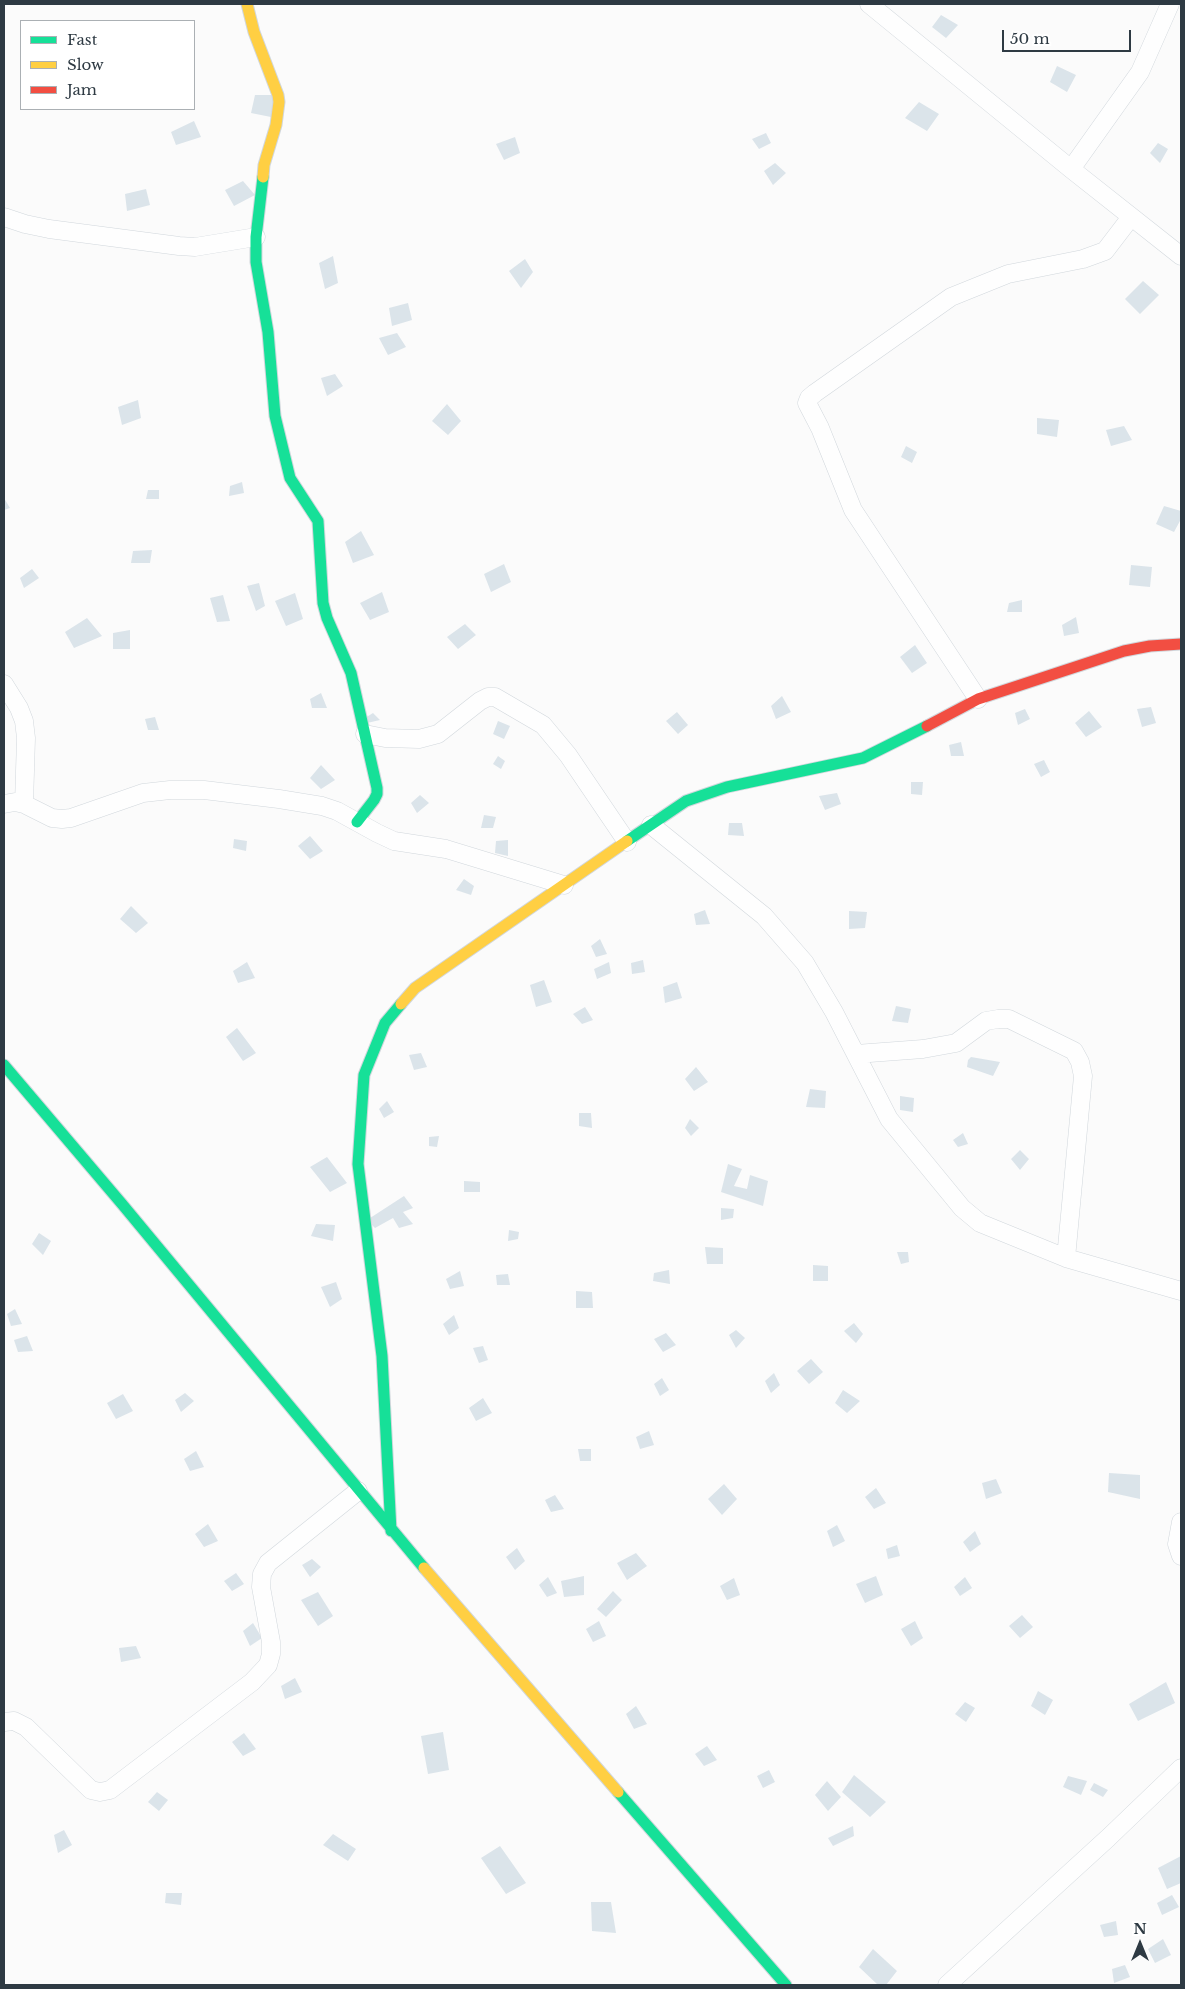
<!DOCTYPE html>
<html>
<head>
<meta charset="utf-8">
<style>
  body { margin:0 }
  #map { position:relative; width:1185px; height:1989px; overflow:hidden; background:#fbfbfb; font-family:"Libre Baskerville",serif }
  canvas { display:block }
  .frame { position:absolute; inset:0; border:5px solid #2e3a43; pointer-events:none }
  .legend { position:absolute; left:20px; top:20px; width:175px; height:90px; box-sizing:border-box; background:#fff; border:1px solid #abb0b4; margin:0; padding:6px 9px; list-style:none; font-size:15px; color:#2e3a43 }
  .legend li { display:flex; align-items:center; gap:10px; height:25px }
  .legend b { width:25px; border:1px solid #abb0b4 }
  .north { position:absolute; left:1115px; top:1919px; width:50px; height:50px; -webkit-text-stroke:4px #fff; paint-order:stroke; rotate:0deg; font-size:14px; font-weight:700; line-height:20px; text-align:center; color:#2e3a43 }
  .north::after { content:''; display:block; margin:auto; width:18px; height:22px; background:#2e3a43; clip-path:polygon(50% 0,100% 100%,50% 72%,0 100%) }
  .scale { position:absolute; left:1002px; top:30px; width:129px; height:22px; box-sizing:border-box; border:2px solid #2e3a43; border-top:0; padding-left:6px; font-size:15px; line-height:18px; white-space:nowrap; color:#2e3a43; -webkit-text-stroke:4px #fff; paint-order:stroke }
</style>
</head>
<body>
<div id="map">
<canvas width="1185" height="1989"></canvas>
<div class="frame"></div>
<ul class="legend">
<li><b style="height:6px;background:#16e098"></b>Fast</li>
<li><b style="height:6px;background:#ffcf43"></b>Slow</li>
<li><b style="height:6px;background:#f24e42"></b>Jam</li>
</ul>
<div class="north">N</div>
<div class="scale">50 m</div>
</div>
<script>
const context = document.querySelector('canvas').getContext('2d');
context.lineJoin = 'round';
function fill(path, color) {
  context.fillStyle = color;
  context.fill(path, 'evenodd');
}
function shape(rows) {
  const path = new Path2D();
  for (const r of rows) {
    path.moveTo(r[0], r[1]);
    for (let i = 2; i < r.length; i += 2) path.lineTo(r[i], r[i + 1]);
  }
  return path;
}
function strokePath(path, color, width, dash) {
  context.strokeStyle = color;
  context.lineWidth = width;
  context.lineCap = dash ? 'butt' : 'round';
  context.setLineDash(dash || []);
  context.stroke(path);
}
fill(shape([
  [941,15,958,25,946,38,932,27],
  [1057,66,1076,75,1067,92,1050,82],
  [255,95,275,95,271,117,251,113],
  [919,102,939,114,927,131,905,118],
  [194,121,201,137,176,145,171,132],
  [766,133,771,143,759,149,752,139],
  [515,137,520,153,504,160,496,144],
  [1158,143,1168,149,1160,163,1150,153],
  [775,163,786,173,773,185,764,171],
  [243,181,255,195,234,206,225,190],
  [146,189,150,205,127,211,125,194],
  [333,256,338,283,325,289,319,263],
  [525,259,533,272,521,288,509,271],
  [1143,281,1159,295,1140,314,1125,299],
  [408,303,412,320,392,326,389,308],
  [397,333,406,347,388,355,379,338],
  [335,374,343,386,327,396,321,378],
  [138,400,141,418,122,425,118,407],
  [447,404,461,421,448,435,432,421],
  [1037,418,1059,420,1057,437,1037,434],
  [1124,426,1132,440,1111,446,1106,430],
  [906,446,917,452,912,463,901,457],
  [242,482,244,493,229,496,230,486],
  [148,490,159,490,159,499,146,499],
  [4,498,10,508,4,510],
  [1164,506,1181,511,1181,519,1174,532,1156,524],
  [361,531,374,555,353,563,345,542],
  [152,550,150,563,131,563,133,551],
  [504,564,511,582,491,592,484,574],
  [1131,565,1152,567,1150,587,1129,585],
  [32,569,39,578,24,588,20,578],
  [259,583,265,606,256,611,247,586],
  [382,592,389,612,370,620,360,603],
  [295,593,303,619,286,626,275,601],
  [223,595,230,621,217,622,210,598],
  [1022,600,1022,612,1007,612,1009,603],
  [1076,617,1079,633,1064,636,1062,625],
  [87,618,102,636,74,648,65,632],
  [465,624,476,635,458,649,447,637],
  [130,630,130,649,113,649,113,633],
  [915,645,927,663,912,673,900,657],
  [321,693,327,708,312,708,310,699],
  [782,696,791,712,776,719,771,706],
  [1151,707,1156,723,1142,727,1137,709],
  [1025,709,1030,719,1018,725,1015,713],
  [1089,711,1102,727,1086,737,1075,723],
  [677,712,688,725,678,734,666,721],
  [373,713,380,720,367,723,365,718],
  [155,717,159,730,148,730,145,719],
  [498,721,510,726,504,739,493,734],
  [961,742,964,756,951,756,949,745],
  [498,756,505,761,501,769,493,764],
  [1044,760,1050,772,1041,777,1034,764],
  [321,765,335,780,321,789,310,778],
  [911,782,923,782,922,795,911,794],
  [837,793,841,804,825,810,819,796],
  [420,795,429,803,417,813,411,803],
  [484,815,496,817,493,828,481,828],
  [729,823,742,823,744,836,728,835],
  [310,836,323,851,310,859,298,846],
  [234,839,247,841,246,851,233,848],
  [508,840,508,856,495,853,496,841],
  [464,879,474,886,471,895,456,890],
  [131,906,148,923,136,933,120,919],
  [705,910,710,924,696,925,694,914],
  [849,911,867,912,865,928,849,929],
  [600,939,607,954,596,957,591,946],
  [643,960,645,972,632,974,631,963],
  [247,962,255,978,238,983,233,971],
  [609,962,611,973,597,979,594,969],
  [544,980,552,1002,536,1007,530,985],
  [677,982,682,998,665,1003,663,987],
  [896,1006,911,1009,908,1023,892,1021],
  [585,1007,593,1020,582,1024,573,1014],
  [237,1028,256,1053,243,1061,226,1037],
  [421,1053,427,1067,414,1070,409,1055],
  [971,1057,1000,1062,993,1076,967,1067,968,1060],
  [696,1067,708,1082,694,1091,685,1079],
  [810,1089,826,1091,825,1108,806,1107],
  [900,1096,914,1098,913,1112,900,1110],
  [387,1101,394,1112,384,1118,379,1109],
  [579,1113,591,1113,592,1128,579,1126],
  [690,1119,699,1128,691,1136,685,1128],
  [963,1133,968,1144,958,1147,953,1140],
  [439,1136,437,1147,429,1146,429,1137],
  [1020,1150,1029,1159,1020,1170,1011,1159],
  [327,1157,347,1183,330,1192,310,1167],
  [728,1164,742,1169,734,1186,747,1189,750,1175,768,1181,763,1206,721,1192],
  [464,1181,480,1182,480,1192,464,1192],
  [404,1196,413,1208,403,1212,413,1224,399,1228,393,1218,375,1228,367,1220],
  [721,1208,734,1209,733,1218,721,1220],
  [316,1224,335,1225,333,1241,311,1236],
  [509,1230,519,1232,518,1239,508,1241],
  [39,1233,51,1241,43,1255,32,1244],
  [705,1247,723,1248,723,1264,707,1264],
  [897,1252,908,1252,909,1262,901,1264],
  [813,1265,828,1266,828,1281,813,1281],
  [669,1270,670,1284,653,1281,654,1273],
  [460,1271,464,1286,450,1289,446,1279],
  [508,1274,510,1285,497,1285,496,1275],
  [336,1282,342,1299,330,1307,321,1287],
  [576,1291,592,1292,593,1308,576,1308],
  [15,1309,22,1324,11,1326,7,1314],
  [454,1315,459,1328,449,1335,443,1324],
  [854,1323,863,1334,856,1343,844,1331],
  [736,1330,745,1338,736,1348,729,1335],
  [666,1333,676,1345,663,1352,654,1339],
  [27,1336,33,1351,18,1352,14,1340],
  [483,1346,488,1360,479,1363,473,1348],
  [811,1359,823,1372,809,1384,797,1371],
  [774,1373,780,1385,771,1393,765,1381],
  [662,1378,669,1390,660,1396,654,1384],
  [843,1390,860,1401,847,1413,835,1403],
  [185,1393,194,1401,181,1412,175,1400],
  [123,1394,133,1411,116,1419,107,1403],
  [483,1398,492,1413,476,1421,469,1408],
  [649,1431,654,1445,640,1449,636,1437],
  [578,1449,591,1449,591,1461,580,1461],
  [196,1451,204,1467,190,1471,184,1459],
  [1109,1473,1140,1475,1140,1499,1108,1492],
  [996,1479,1002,1493,986,1499,982,1483],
  [724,1484,737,1499,722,1515,708,1499],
  [876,1488,886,1503,874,1509,865,1497],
  [555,1495,564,1509,551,1512,545,1500],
  [208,1524,218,1541,204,1547,195,1534],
  [837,1525,845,1541,833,1547,827,1531],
  [975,1531,981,1544,970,1552,963,1542],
  [897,1545,900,1556,888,1559,886,1549],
  [517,1548,525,1561,515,1570,506,1557],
  [636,1553,647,1566,627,1580,617,1563],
  [312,1559,321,1567,310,1577,302,1565],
  [236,1573,244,1584,232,1591,224,1581],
  [584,1576,584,1595,564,1597,561,1581],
  [876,1576,883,1595,865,1603,856,1584],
  [548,1577,557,1593,547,1597,539,1585],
  [965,1577,972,1588,960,1596,954,1587],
  [734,1578,740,1595,727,1600,720,1586],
  [613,1591,622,1600,606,1617,597,1609],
  [318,1592,333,1616,318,1626,301,1600],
  [1022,1615,1033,1627,1020,1638,1009,1626],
  [599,1621,606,1636,593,1642,586,1629],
  [915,1621,923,1638,911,1646,901,1629],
  [253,1623,262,1638,250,1646,243,1631],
  [136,1646,141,1658,121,1662,119,1648],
  [295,1678,302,1692,285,1699,281,1686],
  [1166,1682,1175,1703,1138,1721,1129,1704],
  [1038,1691,1053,1700,1045,1715,1031,1706],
  [965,1702,975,1708,966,1722,955,1714],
  [636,1706,647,1724,634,1729,626,1714],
  [443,1732,449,1770,428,1774,421,1736],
  [244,1733,256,1749,243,1756,232,1742],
  [707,1746,717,1760,704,1766,695,1754],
  [769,1770,775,1782,763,1788,757,1776],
  [854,1775,886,1802,870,1817,842,1792],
  [1068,1776,1087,1781,1081,1795,1063,1787],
  [827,1781,841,1797,828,1811,815,1795],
  [1094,1783,1108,1790,1103,1797,1090,1790],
  [157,1792,168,1800,159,1811,148,1802],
  [853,1826,854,1836,833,1846,828,1838],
  [64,1830,72,1845,58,1853,54,1835],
  [333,1834,356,1849,348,1861,323,1845],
  [500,1846,526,1883,506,1894,481,1858],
  [1181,1856,1181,1883,1167,1889,1158,1868],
  [166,1893,182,1893,181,1905,165,1903],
  [1172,1895,1179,1907,1162,1915,1157,1903],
  [591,1902,611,1902,616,1933,592,1931],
  [1116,1921,1118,1935,1104,1937,1100,1925],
  [1163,1939,1171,1955,1155,1963,1148,1949],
  [873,1949,897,1971,886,1985,878,1985,859,1967],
  [1125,1965,1130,1977,1114,1983,1112,1969]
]), '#dbe4ea');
const street = shape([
  [869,4,1071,169,1181,256],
  [1071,169,1140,72,1170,4],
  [4,217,25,224,49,229,179,246,195,247,256,237],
  [4,684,19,708,24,721,26,738,24,804],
  [978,699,853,510,820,428,807,403,809,398,815,393,951,297,1008,274,1083,259,1105,251,1131,217],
  [365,734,385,738,419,739,438,734,480,701,488,697,495,697,543,725,568,755,627,842],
  [4,804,15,802,24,804,52,818,62,819,71,818,143,793,170,790,204,790,279,799,322,806,337,811,377,833,394,841,446,849,564,885],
  [651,825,764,916,805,963,834,1012,889,1119,962,1208,980,1223,1066,1258,1181,1291],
  [856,1054,923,1049,956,1043,986,1021,998,1019,1009,1019,1074,1051,1080,1062,1083,1076,1066,1258],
  [1181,1522,1177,1544,1181,1556],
  [4,1722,14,1721,26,1727,91,1790,100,1792,110,1790,252,1682,268,1665,271,1654,271,1642,261,1587,262,1574,268,1563,358,1491],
  [947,1985,1108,1838,1181,1768]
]);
const fast = shape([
  [263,177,256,237,256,262,268,332,275,416,290,478,318,521,323,603,327,618,351,673,377,788,377,794,374,800,357,822],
  [627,841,686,801,727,787,863,758,927,726],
  [4,1065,122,1204,424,1568],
  [391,1531,382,1356,358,1164,364,1075,385,1023,401,1004],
  [618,1792,786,1985]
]);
const slow = shape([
  [247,4,254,32,278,95,279,102,276,125,264,165,263,177],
  [401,1004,415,988,627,841],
  [424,1568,618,1792]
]);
const jam = shape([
  [927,726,978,699,1124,651,1150,646,1181,644]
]);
strokePath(street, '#d1d7dc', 19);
strokePath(fast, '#d1d7dc', 13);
strokePath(slow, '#d1d7dc', 13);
strokePath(jam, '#d1d7dc', 13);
strokePath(street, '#fefefe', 18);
strokePath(fast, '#16e098', 11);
strokePath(slow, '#ffcf43', 11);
strokePath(jam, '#f24e42', 11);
</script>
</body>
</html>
